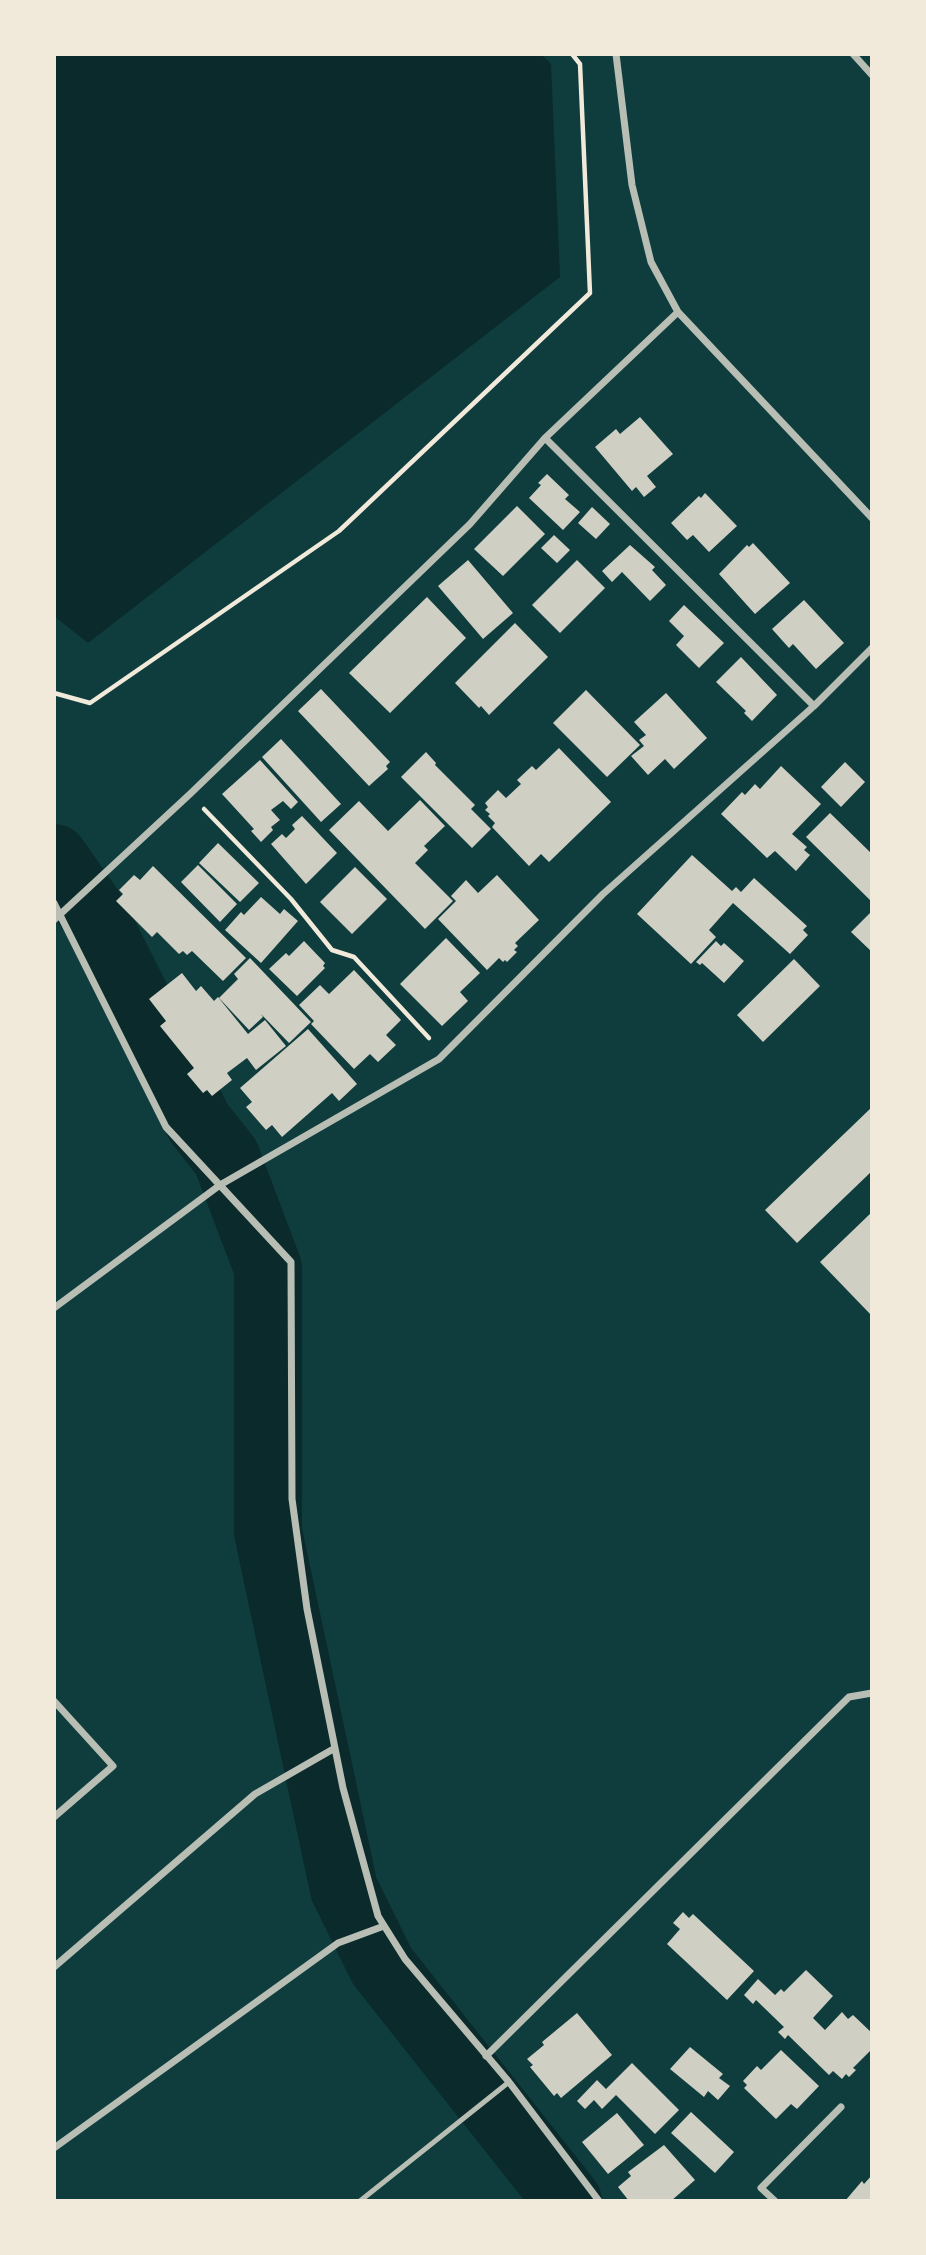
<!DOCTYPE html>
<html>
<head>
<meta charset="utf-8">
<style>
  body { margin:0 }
  #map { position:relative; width:926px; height:2255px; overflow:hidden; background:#0f3d3e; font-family:"Varela Round",sans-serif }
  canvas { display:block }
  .frame { position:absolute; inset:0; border:56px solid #f1e9da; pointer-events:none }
</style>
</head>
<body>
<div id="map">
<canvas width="926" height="2255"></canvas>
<div class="frame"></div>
</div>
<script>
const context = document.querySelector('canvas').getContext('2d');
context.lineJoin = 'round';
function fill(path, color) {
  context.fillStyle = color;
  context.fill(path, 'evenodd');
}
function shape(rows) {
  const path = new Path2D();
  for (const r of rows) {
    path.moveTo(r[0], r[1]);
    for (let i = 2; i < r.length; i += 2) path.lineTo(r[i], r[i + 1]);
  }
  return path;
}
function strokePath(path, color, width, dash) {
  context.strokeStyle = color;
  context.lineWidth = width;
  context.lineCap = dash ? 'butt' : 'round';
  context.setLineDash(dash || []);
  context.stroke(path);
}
fill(shape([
  [54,54,541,54,551,64,560,277,88,643,54,616]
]), '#0a2a2b');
strokePath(shape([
  [54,858,94,915,199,1123,226,1157,268,1268,268,1532,344,1889,382,1966,568,2201]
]), '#0a2a2b', 68);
fill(shape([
  [640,417,673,454,647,476,656,487,644,497,636,487,632,491,595,447,616,429,620,434],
  [547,474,569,495,565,499,580,512,563,530,529,498,541,485,538,483],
  [705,493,737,526,709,552,693,535,687,540,671,523,699,496,701,498],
  [517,506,545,534,503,576,474,549],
  [592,507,610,524,596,539,578,523],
  [554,535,570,550,557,563,541,548],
  [753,543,790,583,755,614,719,574,747,545,749,547],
  [630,545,655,567,652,570,666,585,650,601,622,572,612,582,602,571],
  [468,560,513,613,483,639,438,586],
  [577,560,605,588,560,633,532,605],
  [427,597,466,638,390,713,349,673],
  [804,600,844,643,816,669,793,644,789,648,772,629],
  [684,605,724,643,699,668,676,645,684,636,669,621],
  [515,623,548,657,489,715,481,706,479,708,455,683],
  [741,657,777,695,752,721,744,713,746,711,716,682],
  [321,689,390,762,386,766,388,769,369,786,298,711],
  [586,690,640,745,607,777,553,723],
  [666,693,707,738,674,769,665,759,648,775,631,756,644,746,639,740,646,735,634,722],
  [281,739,341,804,321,822,262,757],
  [559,748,611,802,549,862,541,854,529,866,492,827,495,823,488,816,490,814,485,810,488,807,485,803,498,790,506,798,521,784,517,780,532,766,536,770],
  [426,752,436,763,435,765,475,805,471,809,491,829,472,848,401,777],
  [260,760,298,802,291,809,283,801,271,810,280,820,271,827,273,830,261,842,251,831,254,829,222,794],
  [845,762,865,782,841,807,821,787],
  [781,766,821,804,792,834,807,847,804,850,810,855,796,871,775,851,767,858,721,814,742,792,745,795,755,784,760,789],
  [420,800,445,826,424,846,428,850,415,863,453,901,425,929,329,830,359,801,388,831],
  [830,813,872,854,872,902,806,837],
  [302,816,337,853,306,884,271,844,282,834,286,838,295,829,292,825],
  [218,843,259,883,240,902,199,863],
  [692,855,732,891,736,887,741,892,754,878,807,926,803,930,808,935,790,954,733,903,709,930,716,937,691,964,637,914],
  [198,865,237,904,220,922,181,882],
  [153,866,246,958,223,981,192,951,187,955,183,951,179,954,157,932,152,937,116,901,123,894,119,890,134,875,140,880],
  [355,867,387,899,352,934,320,902],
  [497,875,539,920,515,943,518,946,514,950,517,952,507,962,505,960,503,962,499,958,487,970,438,919,456,901,451,896,466,880,478,893],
  [261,897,280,914,284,909,298,921,261,963,225,930,241,912,244,915],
  [872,911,872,952,851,932],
  [446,938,480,973,460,992,468,1001,442,1026,400,984],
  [304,941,325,963,323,966,325,968,297,996,269,969,286,953,289,956],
  [716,941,721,946,724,943,744,961,724,983,702,963,700,965,696,962],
  [250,958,311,1022,289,1043,261,1014,263,1017,249,1030,219,998,238,979,234,974],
  [794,959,820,986,763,1042,737,1015],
  [354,970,401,1020,386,1035,396,1045,378,1062,370,1054,354,1069,311,1024,314,1021,299,1005,320,985,329,994],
  [182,973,196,991,201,986,214,1001,218,997,248,1034,265,1020,286,1046,256,1070,247,1058,227,1073,232,1080,212,1096,207,1090,203,1093,187,1074,194,1068,160,1026,166,1021,149,999],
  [308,1029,357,1084,339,1101,332,1093,282,1137,272,1125,266,1130,246,1107,252,1102,240,1088],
  [872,1107,872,1171,797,1243,765,1210],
  [872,1212,872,1316,820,1262],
  [683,1912,689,1918,693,1914,754,1971,727,2000,667,1944,680,1929,673,1923],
  [806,1970,833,1996,813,2018,825,2030,842,2012,848,2019,853,2015,872,2033,872,2049,853,2068,856,2070,849,2077,846,2074,842,2079,833,2071,829,2075,788,2035,785,2039,778,2032,784,2027,756,2000,753,2004,744,1995,758,1979,775,1995,781,1989,784,1992],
  [577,2013,612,2055,561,2098,557,2093,554,2096,530,2067,533,2065,527,2059,544,2045,542,2042],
  [690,2047,723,2074,719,2078,730,2086,718,2100,708,2091,704,2097,670,2069],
  [781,2050,819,2086,797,2109,791,2104,776,2119,744,2088,747,2085,743,2081,757,2066,761,2070],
  [632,2063,679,2110,655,2134,616,2095,602,2109,594,2100,585,2109,577,2101,597,2080,606,2089],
  [691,2112,734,2152,715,2173,671,2133],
  [617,2113,644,2145,608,2174,582,2142],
  [664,2145,695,2180,671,2201,629,2201,618,2187,631,2176,628,2172],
  [872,2175,872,2201,845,2201,862,2181,864,2184]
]), '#cfcfc3');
strokePath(shape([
  [54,693,90,703,339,531,590,293,580,64,572,54],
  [204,809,291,899,332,950,354,957,429,1038]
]), '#f1e9da', 4.5);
strokePath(shape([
  [360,2201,509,2082]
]), '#b8beb3', 5);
strokePath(shape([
  [616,54,632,185,651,262,678,312,872,518],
  [853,54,872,75],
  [545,438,814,706],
  [54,903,166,1127,291,1262,292,1499,307,1609,343,1788,378,1916,405,1959,509,2082,599,2201],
  [54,920,190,794,470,524,545,438,678,312],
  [54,1308,220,1185,439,1059,603,894,814,706,872,648],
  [54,1701,113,1766,54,1817],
  [54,1967,255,1794,335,1748],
  [486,2056,849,1697,872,1693],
  [54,2148,338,1943,384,1926],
  [775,2201,761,2188,841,2107]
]), '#b8beb3', 7);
</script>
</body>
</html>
